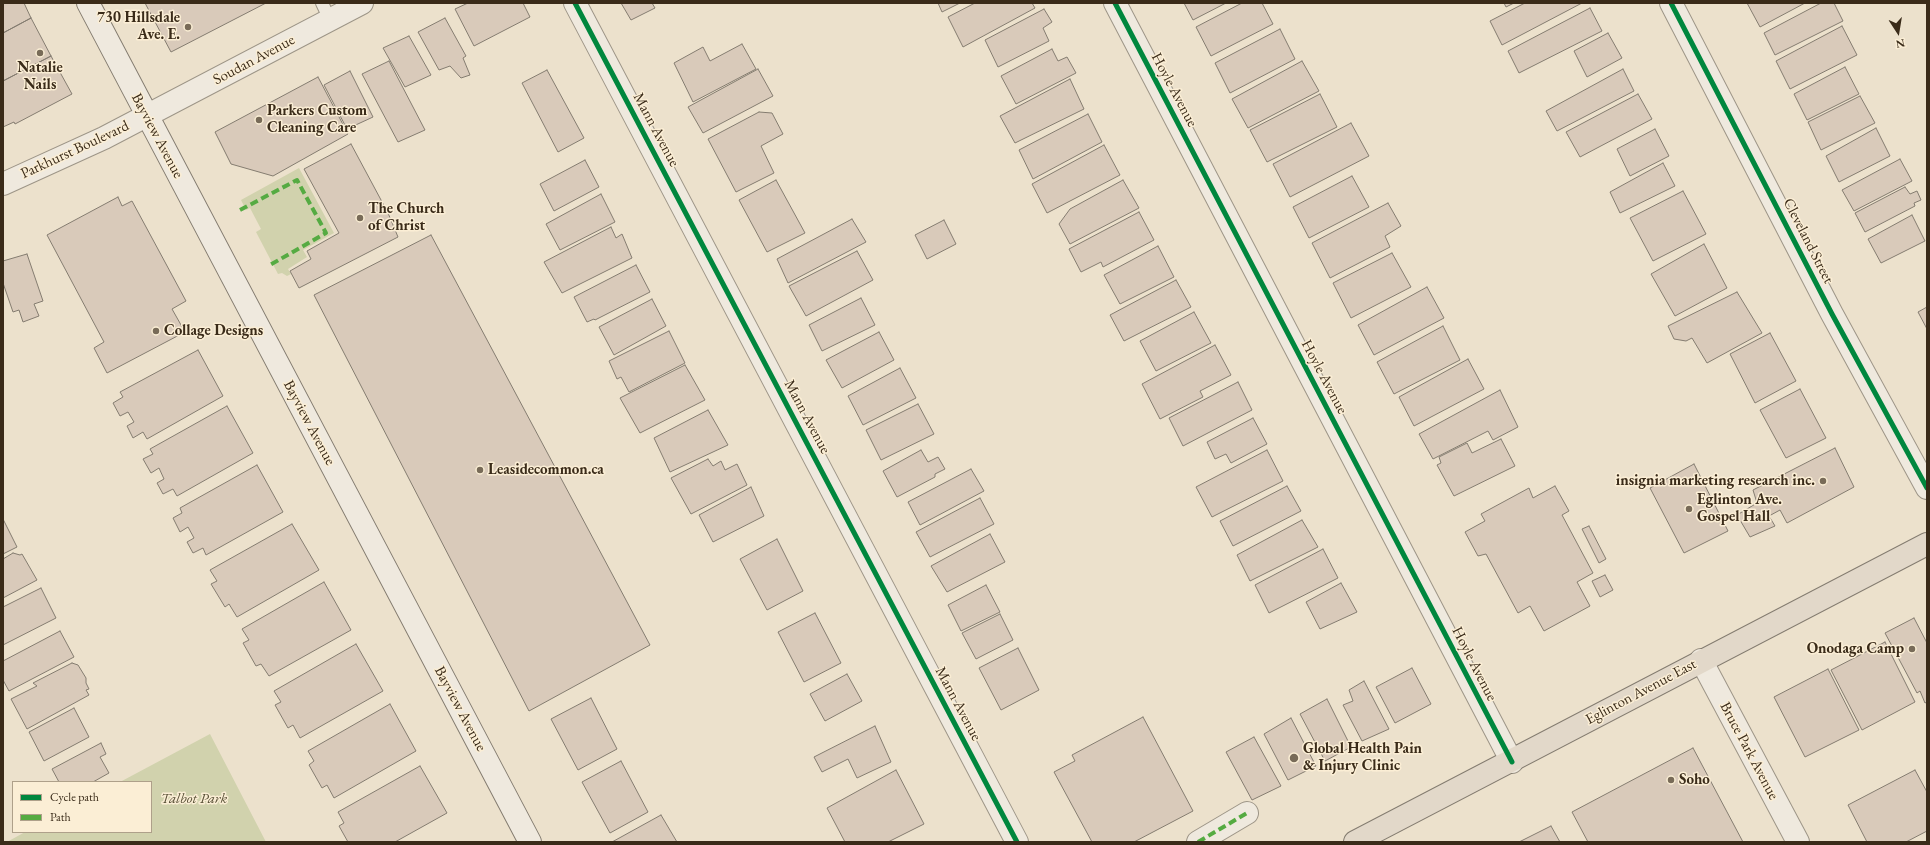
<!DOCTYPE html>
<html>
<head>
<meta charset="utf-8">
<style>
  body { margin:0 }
  #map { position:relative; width:1930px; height:845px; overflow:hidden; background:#ece1cc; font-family:"EB Garamond",serif }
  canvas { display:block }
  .frame { position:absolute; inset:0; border:4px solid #3a2b19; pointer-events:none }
  .legend { position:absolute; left:12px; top:781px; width:140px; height:52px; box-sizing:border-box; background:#fbeed5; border:1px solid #aea08a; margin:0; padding:5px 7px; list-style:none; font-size:12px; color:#3a2b19 }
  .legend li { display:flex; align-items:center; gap:8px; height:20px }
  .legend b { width:20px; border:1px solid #aea08a }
  .north { position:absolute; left:1878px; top:12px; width:40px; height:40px; -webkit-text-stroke:3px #fbeed5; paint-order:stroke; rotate:168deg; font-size:11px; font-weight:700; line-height:16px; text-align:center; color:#3a2b19 }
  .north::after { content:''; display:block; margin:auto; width:14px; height:18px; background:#3a2b19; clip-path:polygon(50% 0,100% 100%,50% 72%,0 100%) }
</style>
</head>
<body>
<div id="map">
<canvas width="1930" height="845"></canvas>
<div class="frame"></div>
<ul class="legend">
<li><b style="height:5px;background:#00873e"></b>Cycle path</li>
<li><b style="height:5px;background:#55ab42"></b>Path</li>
</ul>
<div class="north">N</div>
</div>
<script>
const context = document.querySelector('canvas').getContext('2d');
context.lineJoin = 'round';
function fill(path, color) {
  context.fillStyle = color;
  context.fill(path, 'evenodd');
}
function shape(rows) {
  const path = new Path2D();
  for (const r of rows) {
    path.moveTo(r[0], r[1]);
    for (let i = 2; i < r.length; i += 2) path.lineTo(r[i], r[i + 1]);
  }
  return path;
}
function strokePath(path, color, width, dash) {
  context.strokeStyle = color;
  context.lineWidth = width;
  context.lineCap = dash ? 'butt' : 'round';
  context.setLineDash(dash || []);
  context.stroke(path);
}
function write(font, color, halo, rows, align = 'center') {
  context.font = font + ' "EB Garamond",serif';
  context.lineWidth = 3;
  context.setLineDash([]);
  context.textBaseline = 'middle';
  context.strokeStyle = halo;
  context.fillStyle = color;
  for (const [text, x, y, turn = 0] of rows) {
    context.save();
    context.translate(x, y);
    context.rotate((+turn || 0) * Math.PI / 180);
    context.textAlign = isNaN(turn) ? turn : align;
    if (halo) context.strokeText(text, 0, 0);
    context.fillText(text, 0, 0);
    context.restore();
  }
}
fill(shape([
  [299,168,334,233,303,250,307,257,288,269,291,274,287,276,282,273,278,274,256,232,261,229,250,208,246,210,241,200],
  [210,734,266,842,7,842,25,832,151,832,151,782,120,782]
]), '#d1d2ad');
const building = shape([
  [3,3,24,3,31,18,3,33,3,3],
  [145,3,266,3,171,52,145,3],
  [468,3,523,3,530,17,474,46,455,9,468,3],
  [621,3,652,3,655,8,631,20,621,3],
  [938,3,960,3,942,12,938,3],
  [975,3,1032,3,1035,8,963,47,948,17,975,3],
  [1184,3,1226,3,1193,20,1184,3],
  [1242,3,1262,3,1273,24,1211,56,1196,27,1242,3],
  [1504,3,1514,3,1506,7,1504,3],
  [1525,3,1582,3,1502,45,1490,21,1525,3],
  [1747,3,1805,3,1760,27,1747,3],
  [1821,3,1834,3,1843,21,1775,55,1764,33,1821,3],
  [1590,8,1602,31,1519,73,1508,51,1590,8],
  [1044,9,1052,22,1043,28,1049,41,998,67,985,40,1044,9],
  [31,18,51,56,3,81,3,33,31,18],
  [445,18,466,56,463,58,470,75,461,78,450,66,439,70,418,32,445,18],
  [1842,26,1857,55,1790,89,1776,61,1842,26],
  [1280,29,1295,59,1230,93,1215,63,1280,29],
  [1608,33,1622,58,1587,77,1574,51,1608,33],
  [409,36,431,75,405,87,383,48,409,36],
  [742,44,756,69,693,102,674,63,703,47,710,61,742,44],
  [1052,49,1058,61,1067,57,1076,73,1016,104,1001,76,1052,49],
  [51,56,72,94,15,124,14,122,3,127,3,81,51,56],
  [389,61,425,130,398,142,362,74,389,61],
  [1302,61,1319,91,1248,128,1232,99,1302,61],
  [1845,67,1859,94,1807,120,1794,94,1845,67],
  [758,69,773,96,703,133,688,107,758,69],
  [1623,69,1634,91,1557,131,1546,111,1623,69],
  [547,70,584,138,558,152,522,83,547,70],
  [350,71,373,117,347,129,324,85,350,71],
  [318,77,348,134,273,176,231,164,215,132,318,77],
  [1070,79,1084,109,1015,143,1000,116,1070,79],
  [1320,94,1337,127,1267,162,1250,130,1320,94],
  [1638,94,1652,119,1580,157,1566,132,1638,94],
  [1860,96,1875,123,1821,150,1808,122,1860,96],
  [759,112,772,113,783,134,761,146,774,173,736,192,708,139,759,112],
  [1088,114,1102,142,1033,179,1019,150,1088,114],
  [1351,123,1369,156,1290,197,1273,164,1351,123],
  [1876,128,1890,156,1839,182,1826,156,1876,128],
  [1655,129,1669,156,1630,176,1617,149,1655,129],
  [351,144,388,213,398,237,299,288,290,271,311,259,307,251,339,233,304,169,351,144],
  [1104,145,1120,175,1047,213,1032,184,1104,145],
  [1900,159,1912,181,1854,211,1842,190,1900,159],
  [585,160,599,187,554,211,540,184,585,160],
  [1663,163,1675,186,1620,213,1610,192,1663,163],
  [1352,176,1369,207,1309,238,1293,207,1352,176],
  [776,180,805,233,767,252,739,200,776,180],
  [1123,180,1139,208,1070,244,1059,224,1070,209,1123,180],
  [1905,187,1910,194,1917,191,1921,200,1914,203,1915,206,1865,232,1855,213,1905,187],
  [1683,191,1706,234,1653,261,1630,218,1683,191],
  [601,194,615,222,560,250,546,224,601,194],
  [118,197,122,206,132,201,186,301,172,309,185,332,107,373,94,348,104,342,47,235,118,197],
  [1388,203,1401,226,1385,236,1390,247,1330,278,1312,243,1388,203],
  [1139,212,1154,240,1103,267,1101,262,1081,272,1069,249,1139,212],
  [1912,215,1925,241,1881,263,1868,239,1912,215],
  [852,219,866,242,788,283,777,259,852,219],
  [944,220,956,244,927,259,915,235,944,220],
  [611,227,616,238,622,234,632,258,562,293,544,262,611,227],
  [431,235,650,645,529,711,314,295,431,235],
  [1704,244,1727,288,1675,316,1651,274,1704,244],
  [1158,246,1174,277,1120,304,1104,275,1158,246],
  [857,251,873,280,806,316,789,286,857,251],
  [1392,253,1411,287,1351,318,1333,283,1392,253],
  [27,254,43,301,34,304,39,316,23,322,19,310,13,312,3,283,3,261,27,254],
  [636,265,650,292,595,320,594,319,587,322,574,297,636,265],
  [1176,280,1191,307,1124,341,1110,315,1176,280],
  [1427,287,1444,318,1374,355,1358,325,1427,287],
  [1737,292,1762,333,1707,363,1692,338,1686,341,1674,339,1668,326,1737,292],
  [861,298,875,325,822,351,809,325,861,298],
  [652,299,666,326,614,355,599,327,652,299],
  [1927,307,1927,329,1918,312,1927,307],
  [1194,312,1211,343,1156,371,1140,341,1194,312],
  [1443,326,1460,360,1394,394,1377,362,1443,326],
  [669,331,685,363,629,392,621,377,617,379,609,361,669,331],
  [879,332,894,360,842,388,826,360,879,332],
  [1770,333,1796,381,1755,403,1730,354,1770,333],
  [1215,345,1231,375,1200,391,1203,397,1160,419,1142,384,1215,345],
  [198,350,223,396,147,439,143,432,133,438,127,426,134,422,128,412,120,416,113,403,123,397,120,392,198,350],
  [1468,359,1484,389,1414,426,1399,397,1468,359],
  [685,365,705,400,640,433,620,398,685,365],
  [900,368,916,398,863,425,848,396,900,368],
  [1238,382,1252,410,1183,446,1169,418,1238,382],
  [1800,389,1826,438,1786,458,1760,410,1800,389],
  [1500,390,1518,427,1493,440,1488,431,1433,459,1419,434,1500,390],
  [918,404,934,434,881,460,866,430,918,404],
  [227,406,253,453,177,496,173,489,163,494,157,483,164,479,159,468,151,473,143,459,153,454,150,449,227,406],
  [708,410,728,445,670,472,654,438,708,410],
  [1253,418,1267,444,1231,463,1226,454,1215,459,1207,442,1253,418],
  [1501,439,1515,466,1454,496,1437,465,1441,463,1439,457,1467,443,1472,453,1501,439],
  [1835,448,1854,487,1787,523,1780,510,1769,516,1775,526,1750,537,1737,515,1757,503,1753,490,1835,448],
  [921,450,928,462,938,457,945,469,935,474,935,477,897,497,883,471,921,450],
  [1267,450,1283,481,1212,517,1196,487,1267,450],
  [708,459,713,466,721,461,725,470,737,464,747,485,691,514,671,478,708,459],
  [1694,464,1728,531,1684,553,1650,488,1694,464],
  [257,465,283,512,206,555,203,548,193,553,187,542,194,538,188,527,180,532,173,518,182,513,180,508,257,465],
  [971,469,984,491,920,525,908,502,971,469],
  [1287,486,1301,511,1233,546,1220,521,1287,486],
  [1555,486,1569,511,1562,515,1593,573,1577,582,1590,606,1544,631,1530,606,1518,613,1486,554,1478,556,1465,532,1485,521,1481,514,1529,488,1533,498,1555,486],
  [751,487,764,516,713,542,699,515,751,487],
  [980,498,994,524,930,557,916,532,980,498],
  [3,519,17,547,3,554,3,519],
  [1302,520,1318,547,1250,581,1237,555,1302,520],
  [292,524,319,570,237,617,229,604,225,607,211,584,217,581,210,570,292,524],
  [1589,526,1606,559,1599,563,1582,529,1589,526],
  [990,534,1005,562,947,592,931,566,990,534],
  [777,539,803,591,767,610,740,559,777,539],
  [1323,549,1338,578,1269,613,1255,585,1323,549],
  [13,553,20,555,22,554,37,580,3,598,3,559,13,553],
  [1605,575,1613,590,1600,597,1592,581,1605,575],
  [324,582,351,630,269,676,261,664,256,666,243,643,249,640,242,629,324,582],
  [1341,583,1357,612,1320,629,1306,602,1341,583],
  [986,585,1000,612,961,631,948,605,986,585],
  [41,588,56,618,3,645,3,607,41,588],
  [815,613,841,663,804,682,778,632,815,613],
  [1000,614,1013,640,976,659,962,633,1000,614],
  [1914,618,1927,643,1927,702,1925,703,1920,691,1917,693,1885,633,1914,618],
  [60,631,74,657,9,691,3,680,3,661,60,631],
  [1885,642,1915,702,1862,730,1831,670,1885,642],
  [356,644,383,691,300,738,293,725,288,728,275,705,281,702,274,691,356,644],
  [1018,648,1039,690,1001,710,979,668,1018,648],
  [72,663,78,665,86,678,86,683,89,689,86,690,89,695,27,729,11,699,37,686,33,683,72,663],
  [1412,668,1431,704,1395,723,1376,687,1412,668],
  [1828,669,1859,730,1805,757,1774,697,1828,669],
  [847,674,862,701,825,721,810,694,847,674],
  [1364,681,1389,729,1362,741,1343,705,1353,701,1349,690,1364,681],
  [591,698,617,749,578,770,551,719,591,698],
  [1327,699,1351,747,1325,761,1300,714,1327,699],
  [390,704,416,751,334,798,327,785,322,788,309,765,314,761,308,751,390,704],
  [74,708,89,737,44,761,29,732,74,708],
  [1143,717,1193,811,1134,842,1092,842,1054,772,1075,761,1072,755,1143,717],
  [1291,718,1316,766,1288,780,1264,734,1291,718],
  [875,726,891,762,857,778,848,759,822,772,814,757,875,726],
  [1254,737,1281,786,1252,800,1226,752,1254,737],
  [101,743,106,754,100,757,109,773,93,782,59,782,52,769,101,743],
  [1693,748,1743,842,1588,842,1572,812,1693,748],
  [621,761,648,812,610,833,582,782,621,761],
  [420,766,447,813,395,842,348,842,339,826,344,823,338,812,420,766],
  [896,770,924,824,888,842,845,842,827,808,896,770],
  [1915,770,1927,792,1927,831,1906,842,1867,842,1848,805,1915,770],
  [661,815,677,842,612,842,661,815],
  [1551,826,1560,842,1519,842,1551,826]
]);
fill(building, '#d9caba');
strokePath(building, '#847c70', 1);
const lane = shape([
  [322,3,330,20]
]);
const street = shape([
  [575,3,1017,842],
  [1115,3,1512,762],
  [1671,3,1832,314,1927,488],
  [3,184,104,138,362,3],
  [1701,660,1798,842],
  [1198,842,1247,813]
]);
const secondary = shape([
  [88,3,530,842]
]);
const primary = shape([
  [1355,842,1927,544]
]);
strokePath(lane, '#9d9587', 14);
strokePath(street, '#9d9587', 24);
strokePath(secondary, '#847c70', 24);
strokePath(primary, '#847c70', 24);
strokePath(lane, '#efe9de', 12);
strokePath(street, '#efe9de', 22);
strokePath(secondary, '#efe9de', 22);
strokePath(primary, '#e2d8c9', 22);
strokePath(shape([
  [240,210,297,180,326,233,270,265],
  [1198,842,1247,813]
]), '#55ab42', 4, [8, 4]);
strokePath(shape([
  [575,3,1017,842],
  [1115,3,1512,762],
  [1671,3,1832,314,1927,488]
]), '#00873e', 5);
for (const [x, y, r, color] of [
  [188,27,4,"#786b58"],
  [40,53,4,"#786b58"],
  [259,120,4,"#786b58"],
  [360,218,4,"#786b58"],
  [156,331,4,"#786b58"],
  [480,470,4,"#786b58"],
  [1823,481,4,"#786b58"],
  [1689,509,4,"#786b58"],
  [1912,649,4,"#786b58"],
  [1294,758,5,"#786b58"],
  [1671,780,4,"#786b58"]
]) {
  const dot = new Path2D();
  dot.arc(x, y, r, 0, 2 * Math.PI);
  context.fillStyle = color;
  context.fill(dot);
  strokePath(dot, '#fbeed5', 1.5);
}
write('bold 15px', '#3a2b19', '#fbeed5', [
  ["730 Hillsdale",180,18,"right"],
  ["Ave. E.",180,35,"right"],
  ["Natalie",40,68,"center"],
  ["Nails",40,85,"center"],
  ["Parkers Custom",267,111],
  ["Cleaning Care",267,128],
  ["The Church",368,209],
  ["of Christ",368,226],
  ["Collage Designs",164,331],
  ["Leasidecommon.ca",488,470],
  ["insignia marketing research inc.",1815,481,"right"],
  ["Eglinton Ave.",1697,500],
  ["Gospel Hall",1697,517],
  ["Onodaga Camp",1904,649,"right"],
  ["Global Health Pain",1303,749],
  ["& Injury Clinic",1303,766],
  ["Soho",1679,780]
], 'left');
write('15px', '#3a2b19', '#fbeed5', [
  ["Soudan Avenue",254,60,-28],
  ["Hoyle Avenue",1174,90,62],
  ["Mann Avenue",656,130,62],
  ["Bayview Avenue",157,136,62],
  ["Parkhurst Boulevard",75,150,-25],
  ["Cleveland Street",1808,241,63],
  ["Hoyle Avenue",1324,377,62],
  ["Mann Avenue",807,417,62],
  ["Bayview Avenue",309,423,62],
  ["Hoyle Avenue",1474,664,63],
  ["Eglinton Avenue East",1641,692,-28],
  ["Mann Avenue",958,704,62],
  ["Bayview Avenue",460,709,62],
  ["Bruce Park Avenue",1749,751,62]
]);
write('italic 15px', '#5a5238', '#fbeed5', [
  ["Talbot Park",194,799]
]);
</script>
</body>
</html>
